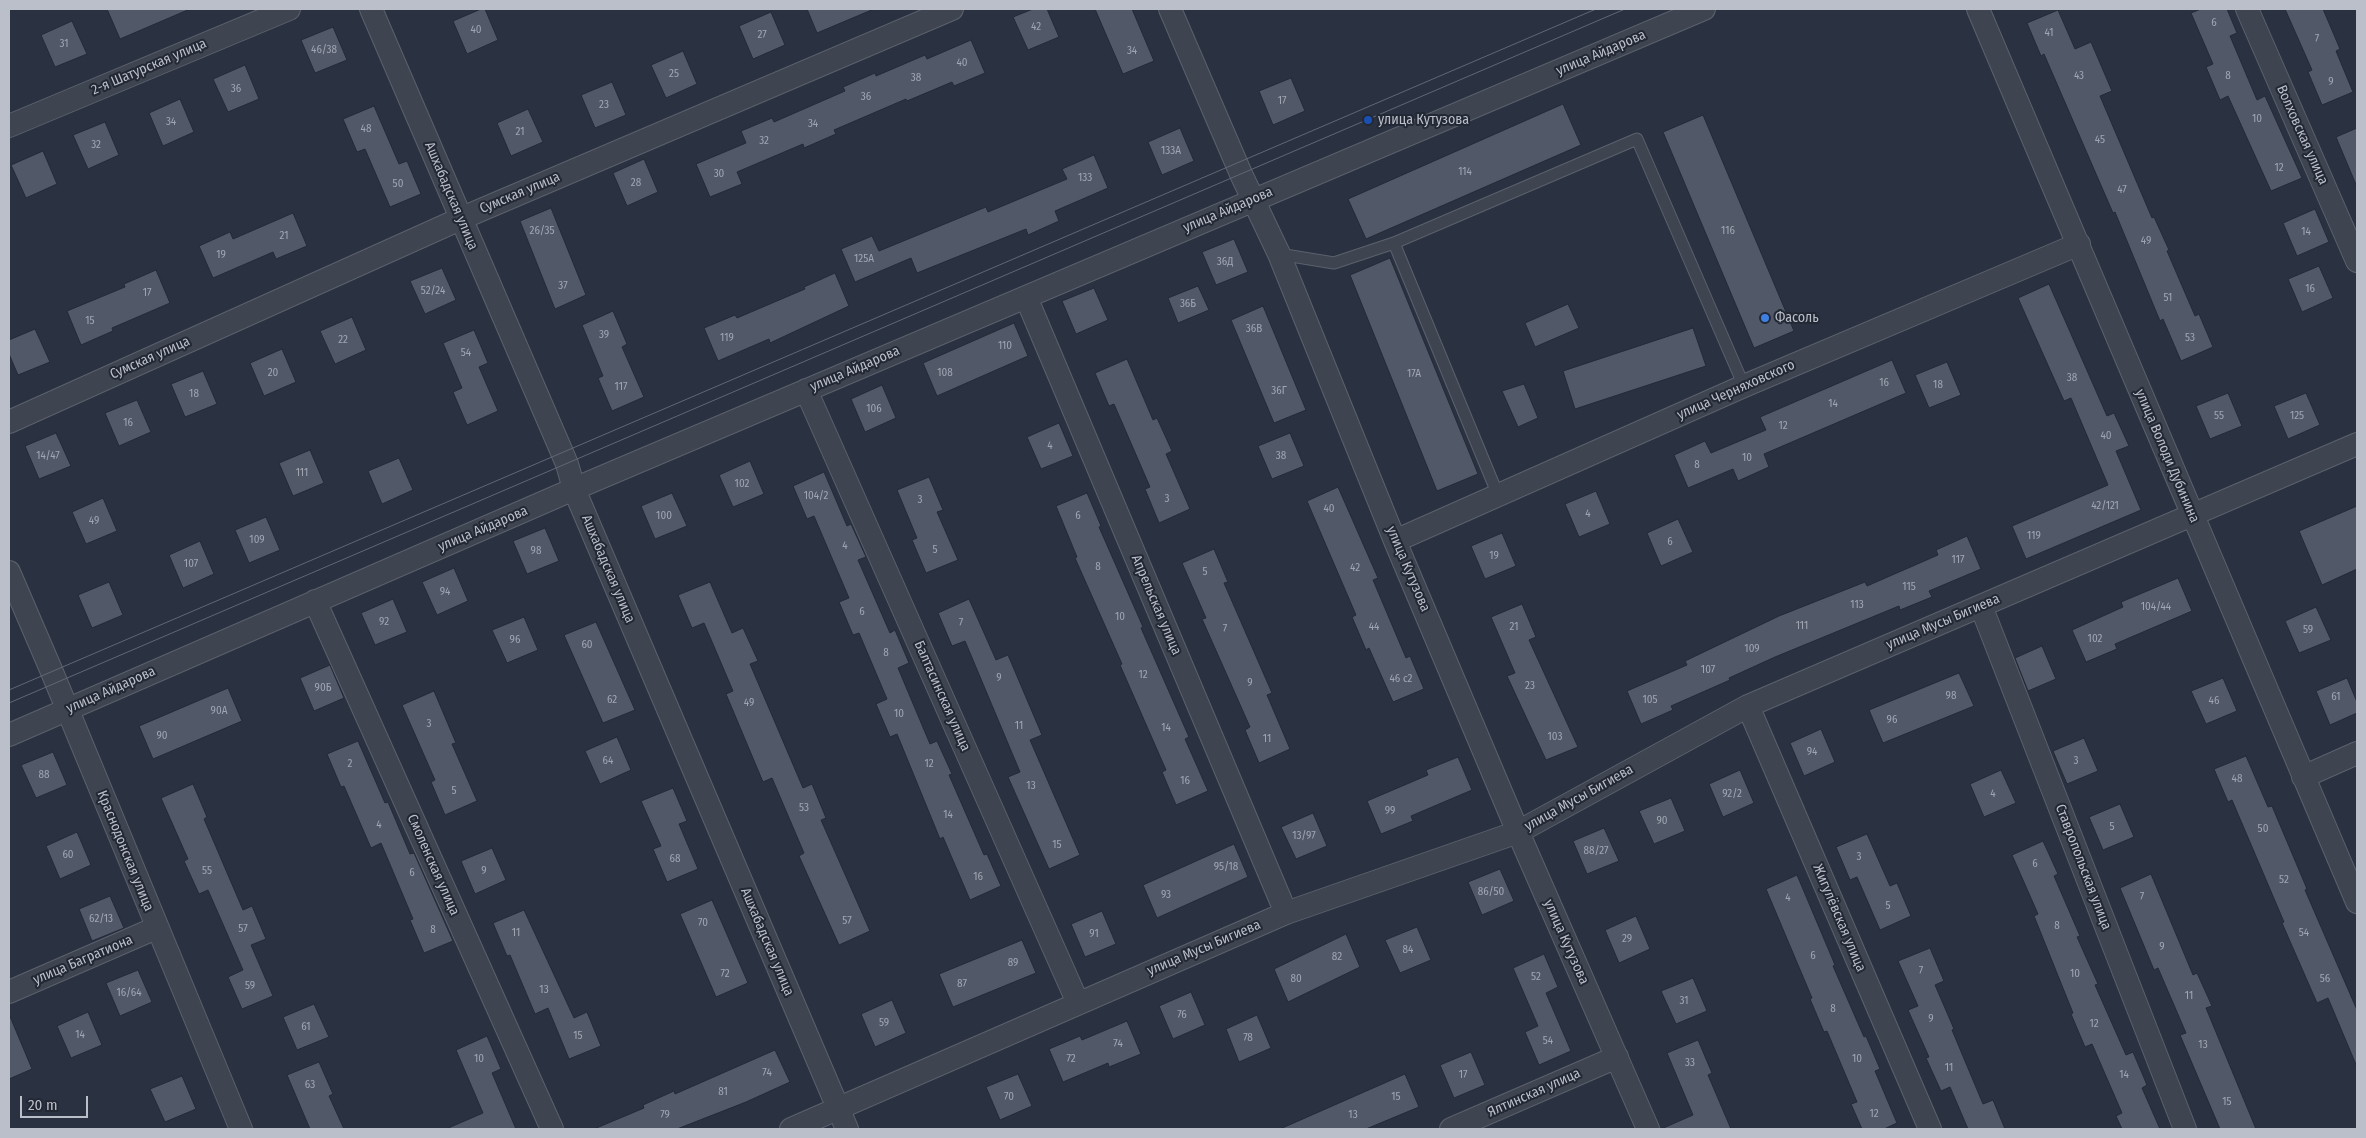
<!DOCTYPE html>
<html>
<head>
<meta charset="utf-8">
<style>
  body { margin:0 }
  #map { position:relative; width:2366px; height:1138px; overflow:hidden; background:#2a3140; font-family:"Fira Sans Condensed",sans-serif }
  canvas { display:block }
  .frame { position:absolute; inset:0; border:10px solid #bbbfca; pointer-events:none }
  .scale { position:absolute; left:20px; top:1096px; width:68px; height:22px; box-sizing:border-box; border:2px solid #bbbfca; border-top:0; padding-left:6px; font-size:15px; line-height:18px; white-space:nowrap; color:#bbbfca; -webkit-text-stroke:4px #232835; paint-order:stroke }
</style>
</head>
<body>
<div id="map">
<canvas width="2366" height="1138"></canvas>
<div class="frame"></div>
<div class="scale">20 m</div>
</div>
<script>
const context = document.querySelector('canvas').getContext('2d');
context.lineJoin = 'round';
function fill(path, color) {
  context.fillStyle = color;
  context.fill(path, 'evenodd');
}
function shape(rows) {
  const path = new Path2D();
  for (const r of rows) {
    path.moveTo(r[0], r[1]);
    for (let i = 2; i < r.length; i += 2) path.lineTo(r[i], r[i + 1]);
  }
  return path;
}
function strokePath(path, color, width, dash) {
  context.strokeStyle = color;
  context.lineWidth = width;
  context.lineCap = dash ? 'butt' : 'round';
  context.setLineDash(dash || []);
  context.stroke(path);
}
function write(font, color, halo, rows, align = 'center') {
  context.font = font + ' "Fira Sans Condensed",sans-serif';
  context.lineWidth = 4;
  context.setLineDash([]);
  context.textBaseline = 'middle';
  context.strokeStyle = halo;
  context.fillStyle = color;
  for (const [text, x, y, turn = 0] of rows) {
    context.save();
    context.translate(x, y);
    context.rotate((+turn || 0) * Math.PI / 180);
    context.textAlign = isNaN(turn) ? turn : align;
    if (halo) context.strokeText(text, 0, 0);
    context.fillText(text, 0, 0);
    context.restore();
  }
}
const building = shape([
  [107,9,190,9,120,39,107,9],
  [481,9,485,9,498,40,467,54,453,21,481,9],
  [807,9,874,9,817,33,807,9],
  [1033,9,1047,9,1059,37,1028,50,1013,17,1033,9],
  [1095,9,1132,9,1154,61,1123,74,1095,9],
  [2201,9,2227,9,2237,33,2230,36,2257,100,2265,96,2302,178,2271,191,2228,96,2220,100,2206,67,2213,64,2191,13,2201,9],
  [2285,9,2323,9,2340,49,2336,51,2353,92,2322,105,2308,72,2312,70,2285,9],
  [2058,10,2075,49,2091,42,2112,91,2100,96,2152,218,2154,217,2169,250,2167,251,2195,316,2199,314,2213,347,2181,361,2163,319,2160,321,2115,212,2113,213,2044,54,2041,56,2027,23,2058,10],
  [771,12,785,45,753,59,739,26,771,12],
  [72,21,87,54,55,67,41,35,72,21],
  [333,27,347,60,315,73,301,40,333,27],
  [971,40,985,73,954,86,952,82,907,101,906,99,834,130,836,134,804,148,803,144,737,172,742,184,710,197,696,164,746,143,741,131,772,118,774,122,845,91,843,87,875,73,876,76,925,55,927,59,971,40],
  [683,51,697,84,666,98,651,65,683,51],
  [245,65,259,99,228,112,213,79,245,65],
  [1291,78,1305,111,1273,125,1259,91,1291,78],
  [612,82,626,115,595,128,581,95,612,82],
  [180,99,194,132,163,146,149,113,180,99],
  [1563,104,1581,145,1366,239,1348,199,1563,104],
  [374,106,399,164,407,161,421,194,390,207,365,149,357,152,343,119,374,106],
  [528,109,543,142,511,156,497,123,528,109],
  [1703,115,1794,331,1754,348,1663,132,1703,115],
  [105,122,119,155,88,169,73,135,105,122],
  [1180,128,1194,161,1162,175,1148,142,1180,128],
  [2357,128,2357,187,2336,137,2357,128],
  [43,151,57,184,26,198,11,165,43,151],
  [1094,155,1108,188,1055,211,1059,221,1028,235,1026,229,917,273,911,258,855,282,841,249,872,236,879,251,986,207,988,212,1067,179,1062,169,1094,155],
  [644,159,658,192,627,206,613,173,644,159],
  [551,208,586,295,555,309,520,221,551,208],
  [2315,209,2329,242,2297,256,2283,223,2315,209],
  [293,213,307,246,276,259,273,252,213,278,199,246,230,232,233,239,293,213],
  [1234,239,1248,272,1216,285,1202,252,1234,239],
  [1390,258,1478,474,1437,491,1350,275,1390,258],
  [2319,266,2333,298,2302,312,2288,279,2319,266],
  [442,268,456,300,425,314,410,281,442,268],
  [156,270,170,303,112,328,113,331,81,345,67,311,125,287,124,284,156,270],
  [835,273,849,306,770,343,769,339,718,361,704,328,735,315,737,318,805,289,804,287,835,273],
  [2049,284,2107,416,2114,413,2129,446,2116,451,2141,510,2026,559,2012,526,2108,485,2071,398,2064,401,2018,298,2049,284],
  [1198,286,1209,310,1178,323,1168,298,1198,286],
  [1094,288,1108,320,1076,334,1062,301,1094,288],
  [1568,304,1579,328,1535,347,1525,323,1568,304],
  [1263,306,1306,410,1274,423,1231,320,1263,306],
  [613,311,627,344,622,347,644,397,612,411,598,378,603,376,582,325,613,311],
  [352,317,366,350,335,364,320,331,352,317],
  [1014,323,1028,356,937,396,923,363,1014,323],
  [1693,328,1706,366,1575,409,1563,371,1693,328],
  [35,329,50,362,18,375,9,354,9,340,35,329],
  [474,330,488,363,479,367,498,411,467,425,453,392,462,388,443,343,474,330],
  [282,349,296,382,264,396,250,363,282,349],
  [1127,359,1153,420,1157,418,1172,451,1166,454,1190,509,1159,523,1145,489,1150,487,1114,404,1109,406,1095,373,1127,359],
  [1892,360,1906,393,1764,454,1769,467,1738,481,1733,469,1688,488,1674,455,1705,441,1711,453,1766,430,1760,417,1892,360],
  [1947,362,1961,395,1929,408,1915,375,1947,362],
  [203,371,217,404,185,417,171,384,203,371],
  [1524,384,1538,418,1518,427,1502,391,1524,384],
  [882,385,896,418,865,432,851,399,882,385],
  [2228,393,2242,426,2210,439,2196,406,2228,393],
  [2306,393,2320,425,2288,439,2274,406,2306,393],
  [137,400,151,432,119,446,105,413,137,400],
  [1059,423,1073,456,1041,469,1027,437,1059,423],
  [56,433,71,466,39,479,25,446,56,433],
  [1290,433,1304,466,1272,479,1258,446,1290,433],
  [310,450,324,483,293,496,279,463,310,450],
  [399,458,413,490,382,504,368,471,399,458],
  [750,461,764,494,733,507,719,475,750,461],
  [824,472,847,526,851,524,866,557,858,560,890,633,895,630,909,663,898,668,930,744,937,741,952,774,949,775,984,855,987,854,1001,886,970,900,943,837,940,839,897,734,890,737,876,704,887,699,859,633,853,635,839,602,849,598,814,516,807,519,793,486,824,472],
  [929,477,943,510,937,512,958,560,926,573,912,540,917,538,897,490,929,477],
  [1338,487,1378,578,1373,580,1406,658,1410,656,1424,689,1393,702,1369,648,1366,650,1352,617,1356,615,1307,501,1338,487],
  [1596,491,1610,524,1579,537,1565,504,1596,491],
  [672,493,687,526,655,539,641,506,672,493],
  [1087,493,1101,526,1099,527,1143,627,1141,628,1189,737,1185,739,1208,791,1176,805,1162,772,1166,770,1120,665,1122,664,1075,558,1077,557,1056,506,1087,493],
  [103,498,117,531,86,544,72,512,103,498],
  [2357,506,2357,569,2322,585,2299,531,2357,506],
  [266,517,280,550,249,563,235,530,266,517],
  [1678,519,1693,552,1661,566,1647,533,1678,519],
  [545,528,559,561,527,574,513,541,545,528],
  [1502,533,1516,566,1485,579,1471,546,1502,533],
  [1967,536,1981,569,1929,591,1932,597,1900,610,1899,606,1775,657,1729,678,1730,680,1671,706,1673,710,1641,724,1627,691,1687,665,1685,661,1779,616,1865,582,1867,586,1938,555,1936,550,1967,536],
  [200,541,214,574,183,588,169,555,200,541],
  [1214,549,1228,582,1224,583,1272,693,1267,695,1290,749,1259,763,1245,730,1250,727,1202,619,1206,618,1182,563,1214,549],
  [454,568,468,601,437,615,422,582,454,568],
  [2178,578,2192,611,2115,644,2117,649,2086,662,2072,630,2123,607,2121,602,2178,578],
  [109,582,123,615,92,628,78,595,109,582],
  [710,582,732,633,743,628,758,661,750,664,771,713,803,788,812,784,826,818,821,820,870,931,839,945,799,856,804,853,772,778,763,782,726,694,733,691,704,623,692,628,678,595,710,582],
  [393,599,407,632,375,645,361,613,393,599],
  [969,599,996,660,1008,655,1042,735,1030,740,1080,855,1049,869,1008,777,1020,772,965,641,952,646,938,613,969,599],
  [1522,604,1536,637,1529,640,1578,747,1546,760,1507,676,1515,673,1491,617,1522,604],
  [2316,607,2331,640,2299,653,2285,621,2316,607],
  [524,617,538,650,507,663,492,630,524,617],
  [596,622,635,710,603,723,564,635,596,622],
  [2042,646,2056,679,2028,691,2015,658,2042,646],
  [330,665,344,698,314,711,300,678,330,665],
  [1959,673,1974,706,1883,743,1869,710,1959,673],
  [2223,678,2237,711,2206,724,2191,691,2223,678],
  [2347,678,2357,702,2357,713,2330,725,2316,691,2347,678],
  [228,688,242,721,153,759,139,726,228,688],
  [434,691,456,743,452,744,477,801,445,815,431,782,435,780,402,705,434,691],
  [1821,729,1835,762,1804,776,1790,743,1821,729],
  [617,737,631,770,600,784,585,751,617,737],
  [2084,738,2098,771,2067,784,2053,751,2084,738],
  [358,741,385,803,388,802,410,854,414,853,453,941,424,953,410,920,413,919,381,843,371,848,344,786,341,787,327,754,358,741],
  [53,752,67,785,36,798,21,765,53,752],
  [2246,756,2268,807,2272,806,2307,889,2305,890,2357,1010,2357,1067,2328,998,2317,1003,2282,923,2284,922,2232,800,2228,802,2214,769,2246,756],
  [1458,757,1472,790,1411,816,1413,821,1381,834,1367,801,1428,775,1426,770,1458,757],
  [1740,770,1754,803,1723,817,1709,784,1740,770],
  [2001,770,2016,803,1984,817,1970,784,2001,770],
  [193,784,207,817,204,819,243,910,252,906,266,939,251,945,273,996,242,1009,228,977,243,970,208,890,199,894,184,861,188,859,161,798,193,784],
  [673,788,687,821,679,824,698,869,667,882,653,849,661,846,641,801,673,788],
  [1671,798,1685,831,1654,844,1639,811,1671,798],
  [2120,804,2134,837,2103,850,2089,817,2120,804],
  [1313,813,1327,846,1296,859,1281,827,1313,813],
  [1604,828,1619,861,1587,874,1573,841,1604,828],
  [77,832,91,865,60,879,46,846,77,832],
  [1867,834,1890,886,1897,883,1911,916,1880,930,1857,877,1850,880,1836,847,1867,834],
  [2043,841,2058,874,2054,876,2080,936,2077,937,2098,984,2095,985,2126,1055,2133,1052,2147,1085,2142,1088,2160,1129,2122,1129,2116,1116,2122,1113,2092,1044,2085,1047,2071,1014,2073,1013,2034,916,2038,914,2012,855,2043,841],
  [1234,844,1248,877,1157,918,1143,885,1234,844],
  [492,848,506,880,475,894,461,861,492,848],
  [1500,869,1514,901,1482,915,1468,882,1500,869],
  [2151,874,2193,975,2197,973,2212,1006,2206,1008,2256,1129,2220,1129,2180,1035,2186,1033,2158,968,2154,970,2120,888,2151,874],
  [1797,875,1835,965,1833,966,1864,1037,1866,1036,1880,1069,1875,1071,1897,1123,1884,1129,1862,1129,1851,1104,1857,1102,1827,1031,1824,1032,1810,999,1812,998,1766,889,1797,875],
  [110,896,124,928,92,941,79,909,110,896],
  [712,900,748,983,716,997,680,914,712,900],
  [524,910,574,1018,587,1012,601,1046,569,1059,548,1008,535,1014,510,955,507,956,493,923,524,910],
  [1102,911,1116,944,1085,957,1071,924,1102,911],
  [1636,916,1650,949,1619,963,1605,930,1636,916],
  [1417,927,1431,960,1400,973,1385,940,1417,927],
  [1346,934,1360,967,1288,1002,1274,969,1346,934],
  [1022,940,1036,973,953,1007,939,974,1022,940],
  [1930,948,1944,981,1935,985,1954,1029,1952,1030,1983,1104,1993,1100,2005,1129,1968,1129,1950,1087,1941,1091,1926,1058,1929,1057,1908,1010,1918,1006,1898,961,1930,948],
  [1544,954,1558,987,1546,993,1571,1051,1539,1065,1525,1032,1538,1026,1513,968,1544,954],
  [138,970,152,1002,120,1016,106,983,138,970],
  [1693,978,1707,1011,1676,1024,1661,991,1693,978],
  [1191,992,1205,1025,1173,1039,1159,1006,1191,992],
  [892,1000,906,1033,875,1047,861,1014,892,1000],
  [314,1004,329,1037,297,1050,283,1017,314,1004],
  [88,1012,102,1045,71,1058,57,1026,88,1012],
  [9,1014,32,1069,9,1079,9,1014],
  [1257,1015,1271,1048,1239,1062,1226,1029,1257,1015],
  [1127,1021,1141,1054,1109,1067,1108,1063,1063,1082,1049,1049,1080,1036,1082,1040,1127,1021],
  [487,1036,501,1069,492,1073,516,1129,446,1129,483,1113,456,1050,487,1036],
  [1698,1040,1712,1073,1708,1075,1731,1129,1661,1129,1693,1115,1667,1053,1698,1040],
  [775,1050,790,1082,746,1102,677,1129,594,1129,644,1108,643,1105,674,1091,675,1094,775,1050],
  [1471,1052,1485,1085,1454,1098,1440,1065,1471,1052],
  [319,1062,333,1094,329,1096,344,1129,310,1129,287,1075,319,1062],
  [1018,1074,1032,1106,1000,1120,986,1087,1018,1074],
  [1405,1074,1419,1107,1366,1129,1280,1129,1405,1074],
  [182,1076,196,1109,165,1122,150,1089,182,1076]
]);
fill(building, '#515868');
strokePath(building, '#252a37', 1);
const lane = shape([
  [1394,243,1498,495],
  [1279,254,1334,263,1394,243,1637,139,1744,386]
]);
const street = shape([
  [371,9,567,464,574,489,847,1129],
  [1170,9,1241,174,1279,254,1395,541,1518,832,1648,1129],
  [1978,9,2357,902],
  [2247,9,2357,261],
  [9,126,289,9],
  [1026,297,1286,913],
  [806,390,1078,1003],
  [9,422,460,219,952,9],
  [1395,541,1744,386,2079,244],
  [9,572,52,672,241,1129],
  [315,601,552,1129],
  [1981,606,2185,1129],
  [1748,706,1930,1129],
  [9,735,574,489,1704,9],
  [2303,777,2357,753],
  [9,992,156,928],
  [791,1129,1286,913,1518,832,1748,706,2357,444],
  [1451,1129,1617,1057]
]);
strokePath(lane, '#5c616d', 13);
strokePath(street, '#5c616d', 24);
strokePath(lane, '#3e4450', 11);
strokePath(street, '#3e4450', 22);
strokePath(shape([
  [9,690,1596,9],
  [9,703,1625,9]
]), '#616776', 1);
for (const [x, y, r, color] of [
  [1368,120,5,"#1a4fb4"],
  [1765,318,5,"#3f7fe0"]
]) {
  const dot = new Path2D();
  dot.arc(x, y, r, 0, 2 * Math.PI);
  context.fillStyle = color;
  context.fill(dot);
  strokePath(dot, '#232835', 2);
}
write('11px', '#a0a5b2', null, [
  ["6",2214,23],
  ["42",1036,27],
  ["40",476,30],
  ["41",2049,33],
  ["27",762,35],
  ["7",2317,39],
  ["31",64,44],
  ["46/38",324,50],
  ["34",1132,51],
  ["40",962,63],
  ["25",674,74],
  ["43",2079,76],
  ["8",2228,76],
  ["38",916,78],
  ["9",2331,82],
  ["36",236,89],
  ["36",866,97],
  ["17",1282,101],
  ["23",604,105],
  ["10",2257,119],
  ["34",171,122],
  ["34",813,124],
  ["48",366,129],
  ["21",520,132],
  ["45",2100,140],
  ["32",764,141],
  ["32",96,145],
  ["133А",1171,151],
  ["12",2279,168],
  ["114",1465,172],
  ["30",719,174],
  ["133",1085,178],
  ["28",636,183],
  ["50",398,184],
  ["47",2122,190],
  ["26/35",542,231],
  ["116",1728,231],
  ["14",2306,232],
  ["21",284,236],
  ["49",2146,241],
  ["19",221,255],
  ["125А",864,259],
  ["36Д",1225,262],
  ["37",563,286],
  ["16",2310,289],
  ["52/24",433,291],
  ["17",147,293],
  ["51",2168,298],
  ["36Б",1188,304],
  ["15",90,321],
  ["36В",1254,329],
  ["39",604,335],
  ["119",727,338],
  ["53",2190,338],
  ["22",343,340],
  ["110",1005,346],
  ["54",466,353],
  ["20",273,373],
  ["108",945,373],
  ["17А",1414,374],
  ["38",2072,378],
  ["16",1884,383],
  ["18",1938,385],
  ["117",621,387],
  ["36Г",1279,391],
  ["18",194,394],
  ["14",1833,404],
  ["106",874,409],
  ["55",2219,416],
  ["125",2297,416],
  ["16",128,423],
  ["12",1783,426],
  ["40",2106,436],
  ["4",1050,446],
  ["14/47",48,456],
  ["38",1281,456],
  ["10",1747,458],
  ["8",1697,465],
  ["111",302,473],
  ["102",742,484],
  ["104/2",816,496],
  ["3",1167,499],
  ["3",920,500],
  ["42/121",2105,506],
  ["40",1329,509],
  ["4",1588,514],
  ["100",664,516],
  ["6",1078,516],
  ["49",94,521],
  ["119",2034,536],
  ["109",257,540],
  ["6",1670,542],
  ["4",845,546],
  ["5",935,550],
  ["98",536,551],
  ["19",1494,556],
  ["117",1958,560],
  ["107",191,564],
  ["8",1098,567],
  ["42",1355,568],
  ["5",1205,572],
  ["115",1909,587],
  ["94",445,592],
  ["113",1857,605],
  ["104/44",2156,607],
  ["6",862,612],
  ["10",1120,617],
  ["92",384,622],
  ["7",961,623],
  ["111",1802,626],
  ["44",1374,627],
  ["21",1514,627],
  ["7",1225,629],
  ["59",2308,630],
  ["102",2095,639],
  ["96",515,640],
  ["60",587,645],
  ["109",1752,649],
  ["8",886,653],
  ["107",1708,670],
  ["12",1143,675],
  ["9",999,678],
  ["46 с2",1401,679],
  ["9",1250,683],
  ["23",1530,686],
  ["90Б",323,688],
  ["98",1951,696],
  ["61",2336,697],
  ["62",612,700],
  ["105",1650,700],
  ["46",2214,701],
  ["49",749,703],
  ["90А",219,711],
  ["10",899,714],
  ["96",1892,720],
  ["3",429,724],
  ["11",1019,726],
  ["14",1166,728],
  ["90",162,736],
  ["103",1555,737],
  ["11",1267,739],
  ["94",1812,752],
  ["64",608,761],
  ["3",2076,761],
  ["2",350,764],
  ["12",929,764],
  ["88",44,775],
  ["48",2237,779],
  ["16",1185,781],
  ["13",1031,786],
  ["5",454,791],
  ["92/2",1732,794],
  ["4",1993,794],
  ["53",804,808],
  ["99",1390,811],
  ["14",948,815],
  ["90",1662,821],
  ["4",379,825],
  ["5",2112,827],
  ["50",2263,829],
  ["13/97",1304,836],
  ["15",1057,845],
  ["88/27",1596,851],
  ["60",68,855],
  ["3",1859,857],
  ["68",675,859],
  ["6",2035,864],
  ["95/18",1226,867],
  ["55",207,871],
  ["9",484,871],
  ["6",412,873],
  ["16",978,877],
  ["52",2284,880],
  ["86/50",1491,892],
  ["93",1166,895],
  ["7",2142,897],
  ["4",1788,898],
  ["5",1888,906],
  ["62/13",101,919],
  ["57",847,921],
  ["70",703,923],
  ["8",2057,926],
  ["57",243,929],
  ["8",433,930],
  ["11",516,933],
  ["54",2304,933],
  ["91",1094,934],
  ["29",1627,939],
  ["9",2162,947],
  ["84",1408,950],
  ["6",1813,956],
  ["82",1337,957],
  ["89",1013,963],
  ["7",1921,971],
  ["72",725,974],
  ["10",2075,974],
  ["52",1536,977],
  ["80",1296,979],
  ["56",2325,979],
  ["87",962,984],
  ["59",250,986],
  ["13",544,990],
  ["16/64",129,993],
  ["11",2189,996],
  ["31",1684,1001],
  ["8",1833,1009],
  ["76",1182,1015],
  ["9",1931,1019],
  ["59",884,1023],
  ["12",2094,1024],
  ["61",306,1027],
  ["14",80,1035],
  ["15",578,1036],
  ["78",1248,1038],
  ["54",1548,1041],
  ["74",1118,1044],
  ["13",2203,1045],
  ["10",479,1059],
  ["72",1071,1059],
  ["10",1857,1059],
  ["33",1690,1063],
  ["11",1949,1068],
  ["74",767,1073],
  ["17",1463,1075],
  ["14",2124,1075],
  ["63",310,1085],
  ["81",723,1092],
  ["70",1009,1097],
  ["15",1396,1097],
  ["15",2227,1102],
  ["12",1874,1114],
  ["79",665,1115],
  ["13",1353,1115]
]);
write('14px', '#bbbfca', '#232835', [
  ["улица Айдарова",1601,53,-23],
  ["2-я Шатурская улица",149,67,-23],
  ["Волховская улица",2302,135,66],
  ["Сумская улица",520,193,-23],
  ["Ашхабадская улица",451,196,67],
  ["улица Айдарова",1228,210,-23],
  ["Сумская улица",150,358,-24],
  ["улица Айдарова",855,369,-23],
  ["улица Черняховского",1736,390,-24],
  ["улица Володи Дубинина",2167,456,67],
  ["улица Айдарова",483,529,-23],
  ["Ашхабадская улица",608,569,67],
  ["улица Кутузова",1408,569,67],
  ["Апрельская улица",1156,605,67],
  ["улица Мусы Бигиева",1943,622,-23],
  ["улица Айдарова",111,690,-24],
  ["Балтасинская улица",942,696,66],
  ["улица Мусы Бигиева",1579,798,-29],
  ["Краснодонская улица",125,851,68],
  ["Смоленская улица",433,865,66],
  ["Ставропольская улица",2083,867,69],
  ["Жигулёвская улица",1839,918,67],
  ["Ашхабадская улица",767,942,67],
  ["улица Кутузова",1566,942,66],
  ["улица Мусы Бигиева",1204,948,-23],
  ["улица Багратиона",83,960,-23],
  ["Ялтинская улица",1534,1093,-24]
]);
write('14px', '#bbbfca', '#232835', [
  ["улица Кутузова",1378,120],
  ["Фасоль",1775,318]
], 'left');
</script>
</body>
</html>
